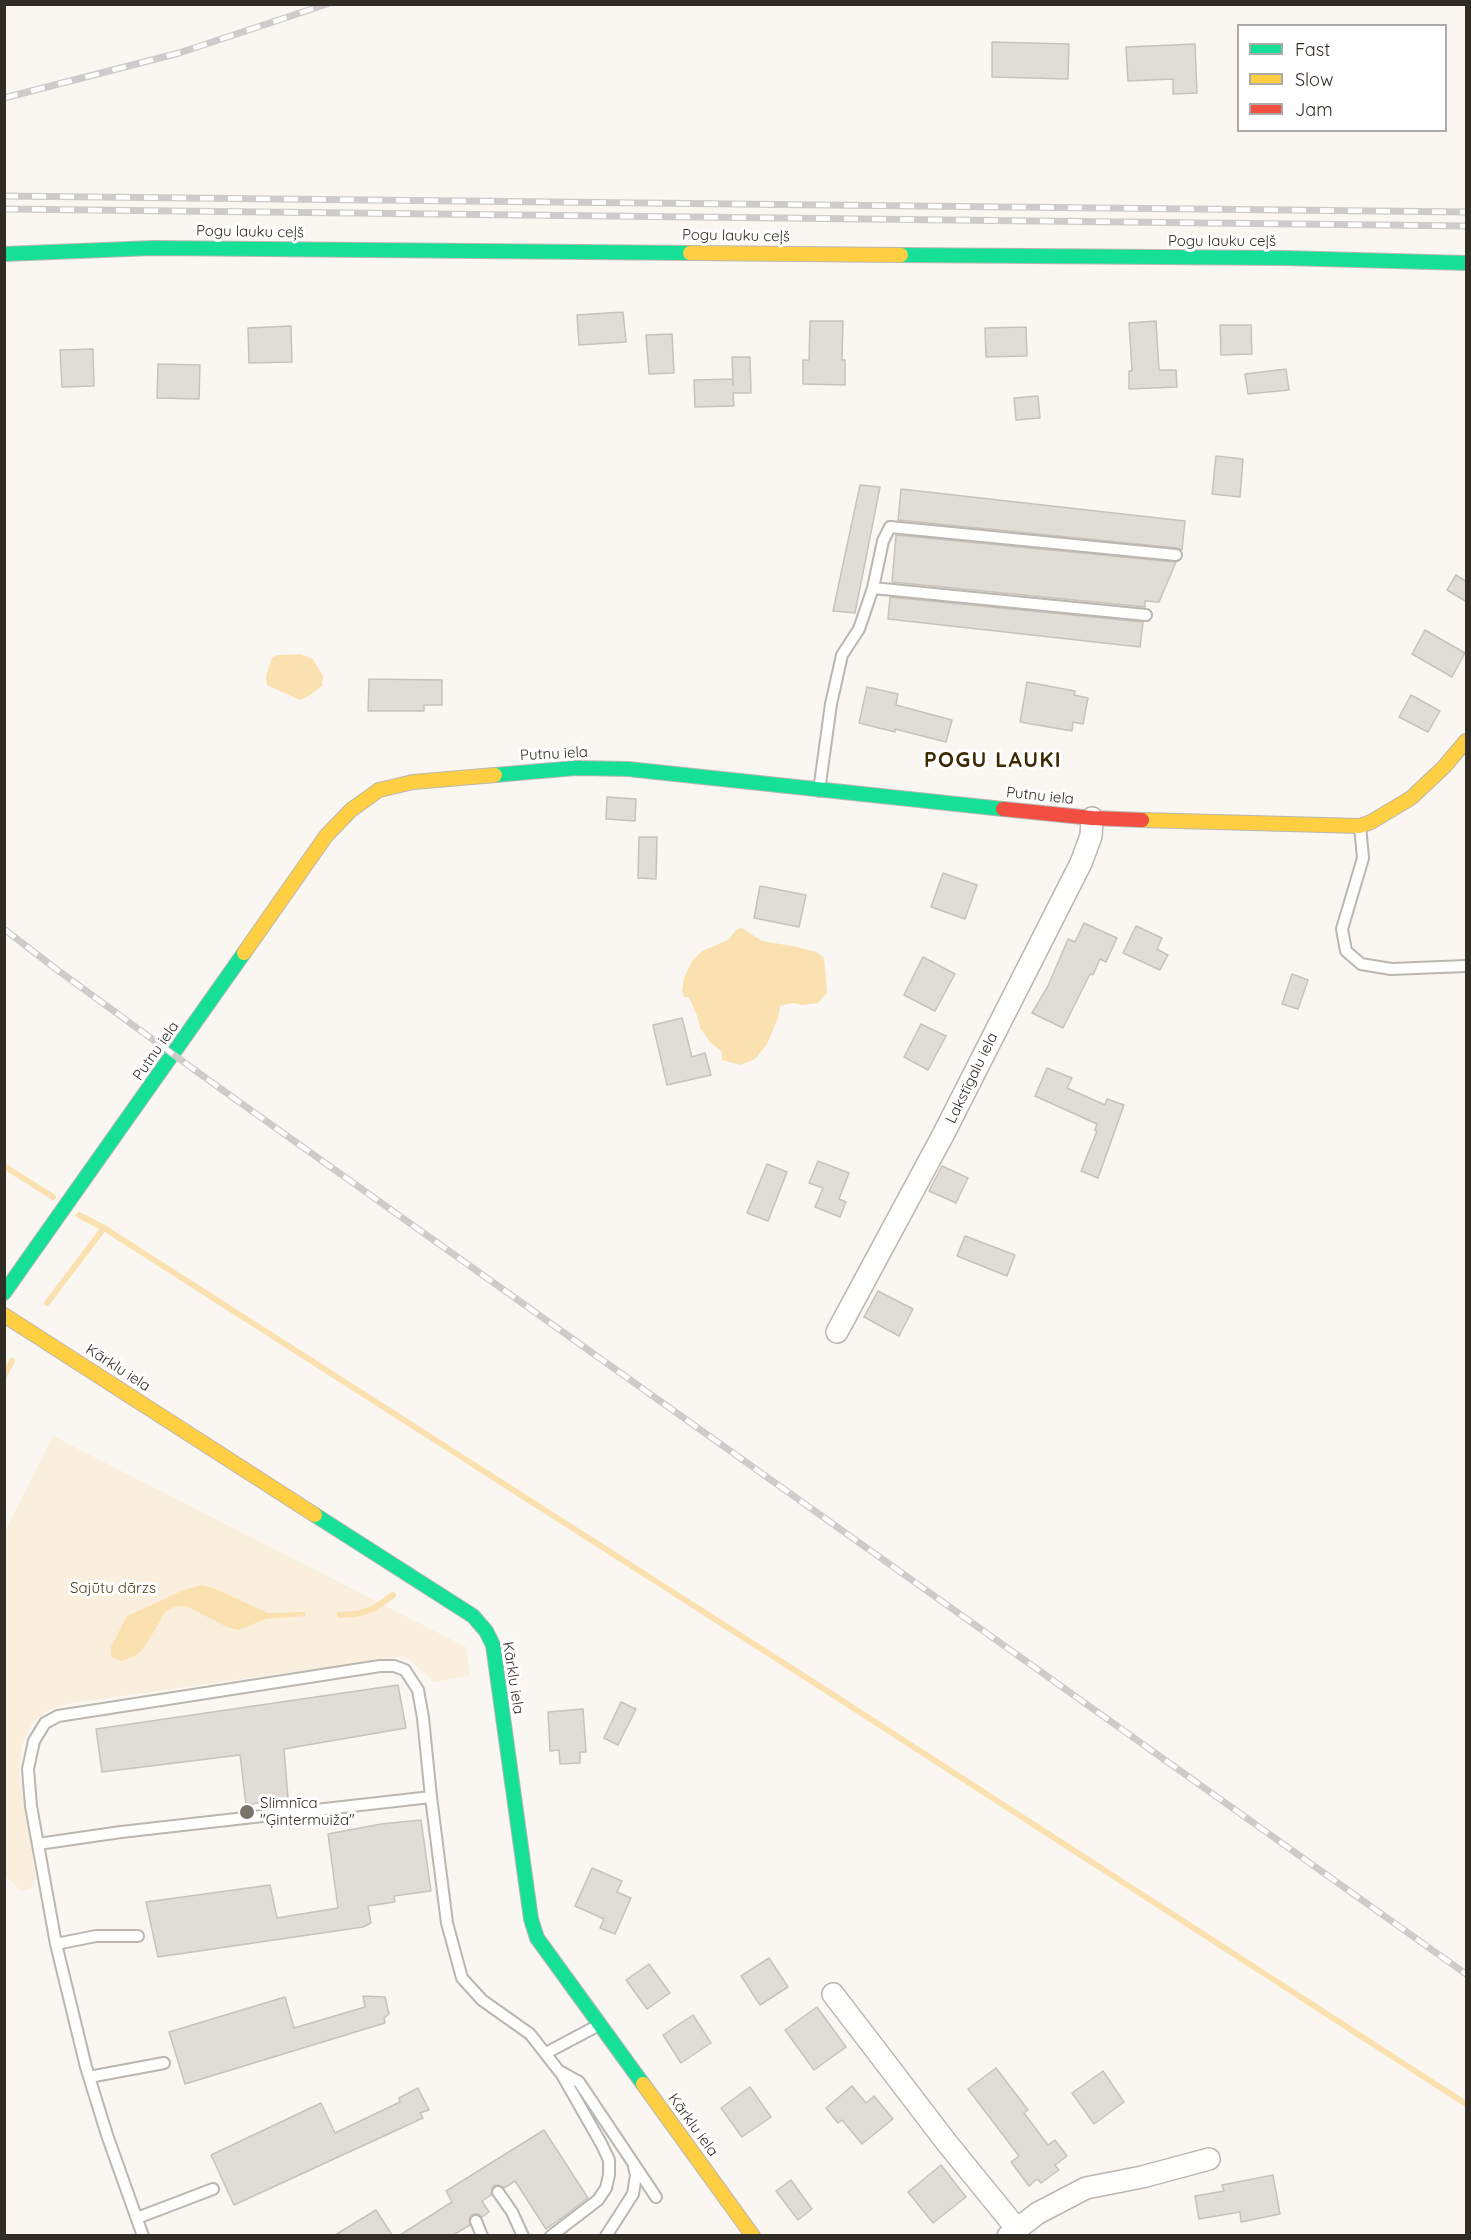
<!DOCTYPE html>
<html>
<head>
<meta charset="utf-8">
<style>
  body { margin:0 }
  #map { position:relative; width:1471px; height:2240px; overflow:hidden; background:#faf7f2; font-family:Quicksand,sans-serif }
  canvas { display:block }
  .frame { position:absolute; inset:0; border:6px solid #322d24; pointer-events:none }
  .legend { position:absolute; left:1237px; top:24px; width:210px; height:108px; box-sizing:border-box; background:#fff; border:2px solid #adaba7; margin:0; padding:8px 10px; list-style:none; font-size:18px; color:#322d24 }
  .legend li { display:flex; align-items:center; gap:12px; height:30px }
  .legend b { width:30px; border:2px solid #adaba7 }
</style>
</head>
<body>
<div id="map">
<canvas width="1471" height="2240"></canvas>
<div class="frame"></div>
<ul class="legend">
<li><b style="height:8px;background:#16e098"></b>Fast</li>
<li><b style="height:8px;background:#ffcf43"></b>Slow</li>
<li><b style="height:8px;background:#f24e42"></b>Jam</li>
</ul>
</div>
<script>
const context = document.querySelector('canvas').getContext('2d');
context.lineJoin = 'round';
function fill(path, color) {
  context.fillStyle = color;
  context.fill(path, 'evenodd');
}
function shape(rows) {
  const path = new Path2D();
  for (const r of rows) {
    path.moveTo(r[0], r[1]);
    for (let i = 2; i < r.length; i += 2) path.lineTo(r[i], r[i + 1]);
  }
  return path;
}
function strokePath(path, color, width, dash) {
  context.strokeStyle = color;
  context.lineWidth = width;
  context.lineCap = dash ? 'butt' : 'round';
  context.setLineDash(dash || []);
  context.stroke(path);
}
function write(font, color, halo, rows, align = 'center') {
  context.font = font + ' Quicksand,sans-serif';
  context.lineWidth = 6;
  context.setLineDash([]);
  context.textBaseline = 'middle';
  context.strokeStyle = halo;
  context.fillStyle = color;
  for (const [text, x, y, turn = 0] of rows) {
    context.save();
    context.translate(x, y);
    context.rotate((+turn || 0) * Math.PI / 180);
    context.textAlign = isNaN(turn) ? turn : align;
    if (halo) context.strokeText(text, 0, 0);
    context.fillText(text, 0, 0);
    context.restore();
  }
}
fill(shape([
  [53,1436,466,1647,470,1676,434,1682,405,1656,66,1704,45,1712,32,1724,22,1745,19,1771,36,1878,31,1889,21,1891,4,1875,4,1533]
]), '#faefdc');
fill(shape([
  [300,654,313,659,323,676,322,686,307,697,300,700,267,685,266,676,272,658,278,655],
  [742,928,762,941,798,947,816,952,824,958,827,993,818,1003,802,1005,793,1003,780,1006,778,1018,767,1044,755,1059,741,1065,722,1060,722,1052,710,1042,700,1028,698,1018,689,997,684,997,682,991,684,978,692,961,702,951,728,940,737,929],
  [202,1585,216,1589,268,1613,305,1612,305,1616,266,1619,238,1630,227,1627,190,1608,181,1606,174,1607,165,1612,144,1648,135,1656,122,1661,111,1657,111,1647,127,1616,184,1590]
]), '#fbe1b0');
strokePath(shape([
  [4,1166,53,1197],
  [79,1215,104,1228,824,1689,1466,2104],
  [47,1303,104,1228],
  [4,1376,12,1361],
  [340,1615,357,1614,373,1609,393,1595]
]), '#fbe1b0', 6);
const building = shape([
  [992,42,1069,44,1068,79,992,77,992,42],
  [1195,44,1197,93,1173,94,1173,79,1128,81,1126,47,1195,44],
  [623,312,626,342,579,345,577,315,623,312],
  [810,321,843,321,842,360,845,360,845,385,803,384,803,360,809,360,810,321],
  [1156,321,1159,370,1176,370,1177,387,1129,389,1129,371,1132,371,1129,323,1156,321],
  [1220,325,1251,325,1252,354,1221,355,1220,325],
  [291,326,292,362,249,363,248,328,291,326],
  [1026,327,1027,356,986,357,985,328,1026,327],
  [672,334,674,373,649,374,646,335,672,334],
  [93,349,94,386,62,387,60,350,93,349],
  [732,357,750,357,751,393,733,393,734,406,695,407,694,380,733,379,733,385,732,357],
  [158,364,200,365,199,399,157,398,158,364],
  [1286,369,1289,390,1248,394,1245,374,1286,369],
  [1038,396,1040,418,1016,420,1014,398,1038,396],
  [1216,456,1243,459,1240,497,1212,494,1216,456],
  [860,485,880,487,855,613,833,611,860,485],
  [901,489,1185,521,1182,550,1177,548,898,520,901,489],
  [896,535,1175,562,1176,562,1159,602,1145,601,1145,607,892,582,896,535],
  [1456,575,1467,582,1467,602,1447,590,1456,575],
  [890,597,1143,622,1140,647,888,619,890,597],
  [1425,630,1465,653,1452,677,1412,654,1425,630],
  [369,679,442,680,442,705,424,705,424,711,368,711,369,679],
  [1027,682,1075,691,1074,695,1088,698,1083,724,1073,722,1072,731,1020,722,1027,682],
  [867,687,898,694,896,705,952,720,946,742,895,729,895,732,859,723,867,687],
  [1411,695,1440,711,1428,732,1399,717,1411,695],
  [607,797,636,799,635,821,606,819,607,797],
  [639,837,657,837,656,879,638,878,639,837],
  [943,873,977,885,965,919,931,907,943,873],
  [760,886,806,895,799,927,754,918,760,886],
  [1084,923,1117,938,1106,962,1100,959,1093,975,1090,974,1063,1028,1032,1013,1048,986,1068,939,1075,942,1084,923],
  [1136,926,1162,938,1157,949,1168,955,1160,970,1123,953,1136,926],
  [923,957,955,974,935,1011,904,995,923,957],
  [1292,974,1308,980,1298,1009,1282,1004,1292,974],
  [682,1018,692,1057,705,1053,711,1075,667,1085,653,1025,682,1018],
  [921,1024,946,1036,928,1070,904,1057,921,1024],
  [1047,1068,1072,1078,1067,1088,1105,1105,1107,1099,1124,1105,1098,1178,1081,1171,1097,1131,1095,1130,1097,1124,1035,1096,1047,1068],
  [818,1161,849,1173,839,1199,846,1202,840,1217,815,1207,823,1188,809,1183,818,1161],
  [767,1164,787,1172,768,1221,747,1213,767,1164],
  [942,1166,968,1178,956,1203,929,1191,942,1166],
  [965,1236,1015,1255,1007,1276,957,1256,965,1236],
  [878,1291,913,1309,899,1336,864,1317,878,1291],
  [398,1685,406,1728,284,1749,288,1798,246,1805,240,1755,102,1772,96,1729,398,1685],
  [621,1702,636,1709,618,1745,604,1738,621,1702],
  [583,1709,586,1752,580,1752,580,1763,560,1764,559,1750,550,1751,548,1712,583,1709],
  [421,1820,431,1891,394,1896,395,1902,368,1906,371,1923,363,1927,158,1957,146,1902,270,1885,277,1918,338,1908,328,1834,381,1824,421,1820],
  [592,1868,622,1881,617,1892,631,1898,615,1934,600,1928,604,1919,575,1906,592,1868],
  [769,1958,788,1987,760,2005,741,1976,769,1958],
  [649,1964,670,1993,647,2009,626,1980,649,1964],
  [363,1996,385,1997,389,2014,384,2018,385,2023,185,2084,169,2032,285,1997,294,2028,365,2007,363,1996],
  [817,2007,846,2047,814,2070,785,2030,817,2007],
  [693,2015,711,2043,681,2063,663,2035,693,2015],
  [996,2068,1028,2110,1024,2113,1048,2145,1055,2140,1067,2156,1055,2165,1059,2170,1041,2183,1037,2179,1029,2186,1011,2162,1019,2156,968,2089,996,2068],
  [1103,2071,1124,2102,1094,2124,1072,2093,1103,2071],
  [852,2086,866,2103,874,2096,893,2119,862,2144,842,2120,838,2123,826,2108,852,2086],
  [750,2087,771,2117,742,2137,721,2108,750,2087],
  [418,2088,429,2110,420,2113,423,2118,234,2205,211,2155,321,2103,335,2133,400,2102,399,2098,418,2088],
  [544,2130,588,2198,563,2217,546,2229,515,2181,504,2188,498,2185,493,2186,491,2195,482,2201,489,2212,482,2217,478,2214,473,2214,469,2219,470,2225,453,2235,400,2235,452,2202,446,2191,544,2130],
  [941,2165,966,2197,933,2223,908,2192,941,2165],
  [1273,2175,1280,2214,1241,2222,1240,2212,1199,2219,1195,2196,1224,2191,1222,2185,1273,2175],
  [791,2180,812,2209,798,2220,776,2191,791,2180],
  [376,2210,392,2235,335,2235,376,2210]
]);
fill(building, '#e0ddd6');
strokePath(building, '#c6c2bc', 1.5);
const lane = shape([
  [873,588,1146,615],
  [819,791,831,704,842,655,859,629,873,588,883,541,890,527,1176,555],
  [1360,826,1363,858,1342,929,1346,951,1361,964,1391,969,1466,966],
  [38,1844,121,1832,431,1797],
  [56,1944,96,1936,138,1936],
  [546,2053,597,2026],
  [89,2077,164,2063],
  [498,2192,512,2212,523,2236],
  [137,2218,213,2189],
  [476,2221,482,2236],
  [143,2236,107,2135,86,2067,56,1944,31,1806,28,1769,34,1741,45,1723,58,1716,380,1666,394,1666,405,1670,418,1690,423,1718,431,1797,447,1923,462,1978,482,2000,530,2034,559,2071,579,2082,656,2197],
  [551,2236,598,2200,606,2188,609,2175,609,2160,602,2145,561,2073],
  [606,2236,633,2194,636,2175,634,2167]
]);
const street = shape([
  [837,1332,943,1135,1081,863,1091,836,1092,818],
  [833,1994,947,2143,1017,2229],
  [1008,2236,1038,2213,1086,2188,1142,2177,1209,2159]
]);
const fast = shape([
  [4,254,153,248,690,253],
  [901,255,1284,258,1466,263],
  [495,775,576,768,628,769,1003,809],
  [4,1293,244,953],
  [315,1515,473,1616,486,1631,493,1645,531,1919,537,1938,643,2084]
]);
const slow = shape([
  [690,253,901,255],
  [1142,820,1360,826,1371,822,1411,798,1444,767,1466,741],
  [244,953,326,836,351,810,379,790,413,782,495,775],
  [4,1315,315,1515],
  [643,2084,753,2236]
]);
const jam = shape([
  [1003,809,1092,818,1142,820]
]);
strokePath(lane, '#bab6b0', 14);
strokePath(street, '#bab6b0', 24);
strokePath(fast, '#bab6b0', 16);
strokePath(slow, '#bab6b0', 16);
strokePath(jam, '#bab6b0', 16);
strokePath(lane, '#fefefd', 10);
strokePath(street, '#fefefd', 21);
strokePath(fast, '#16e098', 14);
strokePath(slow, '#ffcf43', 14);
strokePath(jam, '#f24e42', 14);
const rail = shape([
  [4,98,179,53,327,4],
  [4,196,1466,212],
  [4,209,1466,226],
  [4,929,56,969,207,1079,1466,1974]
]);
strokePath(rail, '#cdccca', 7);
strokePath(rail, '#fff', 4.5, [14]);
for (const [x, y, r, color] of [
  [247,1812,8,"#78746c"]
]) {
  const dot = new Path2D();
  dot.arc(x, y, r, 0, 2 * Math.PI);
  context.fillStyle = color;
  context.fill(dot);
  strokePath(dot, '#fff', 2);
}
write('15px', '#322d24', '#fff', [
  ["Pogu lauku ceļš",250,232,1],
  ["Pogu lauku ceļš",736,236,1],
  ["Pogu lauku ceļš",1222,241],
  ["Putnu iela",554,754,-3],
  ["Putnu iela",1040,796,6],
  ["Putnu iela",156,1051,-55],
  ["Lakstīgalu iela",972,1078,-64],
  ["Kārklu iela",118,1368,33],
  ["Kārklu iela",513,1678,81],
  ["Kārklu iela",693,2125,54]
]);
write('15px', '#54411c', '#fff', [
  ["Sajūtu dārzs",113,1588]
]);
write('15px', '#322d24', '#fff', [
  ["Slimnīca",260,1803],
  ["\"Ģintermuiža\"",260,1820]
], 'left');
context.letterSpacing = '1.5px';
write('bold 21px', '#3d2a02', '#fff', [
  ["POGU LAUKI",993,761]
]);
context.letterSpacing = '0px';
</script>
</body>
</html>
